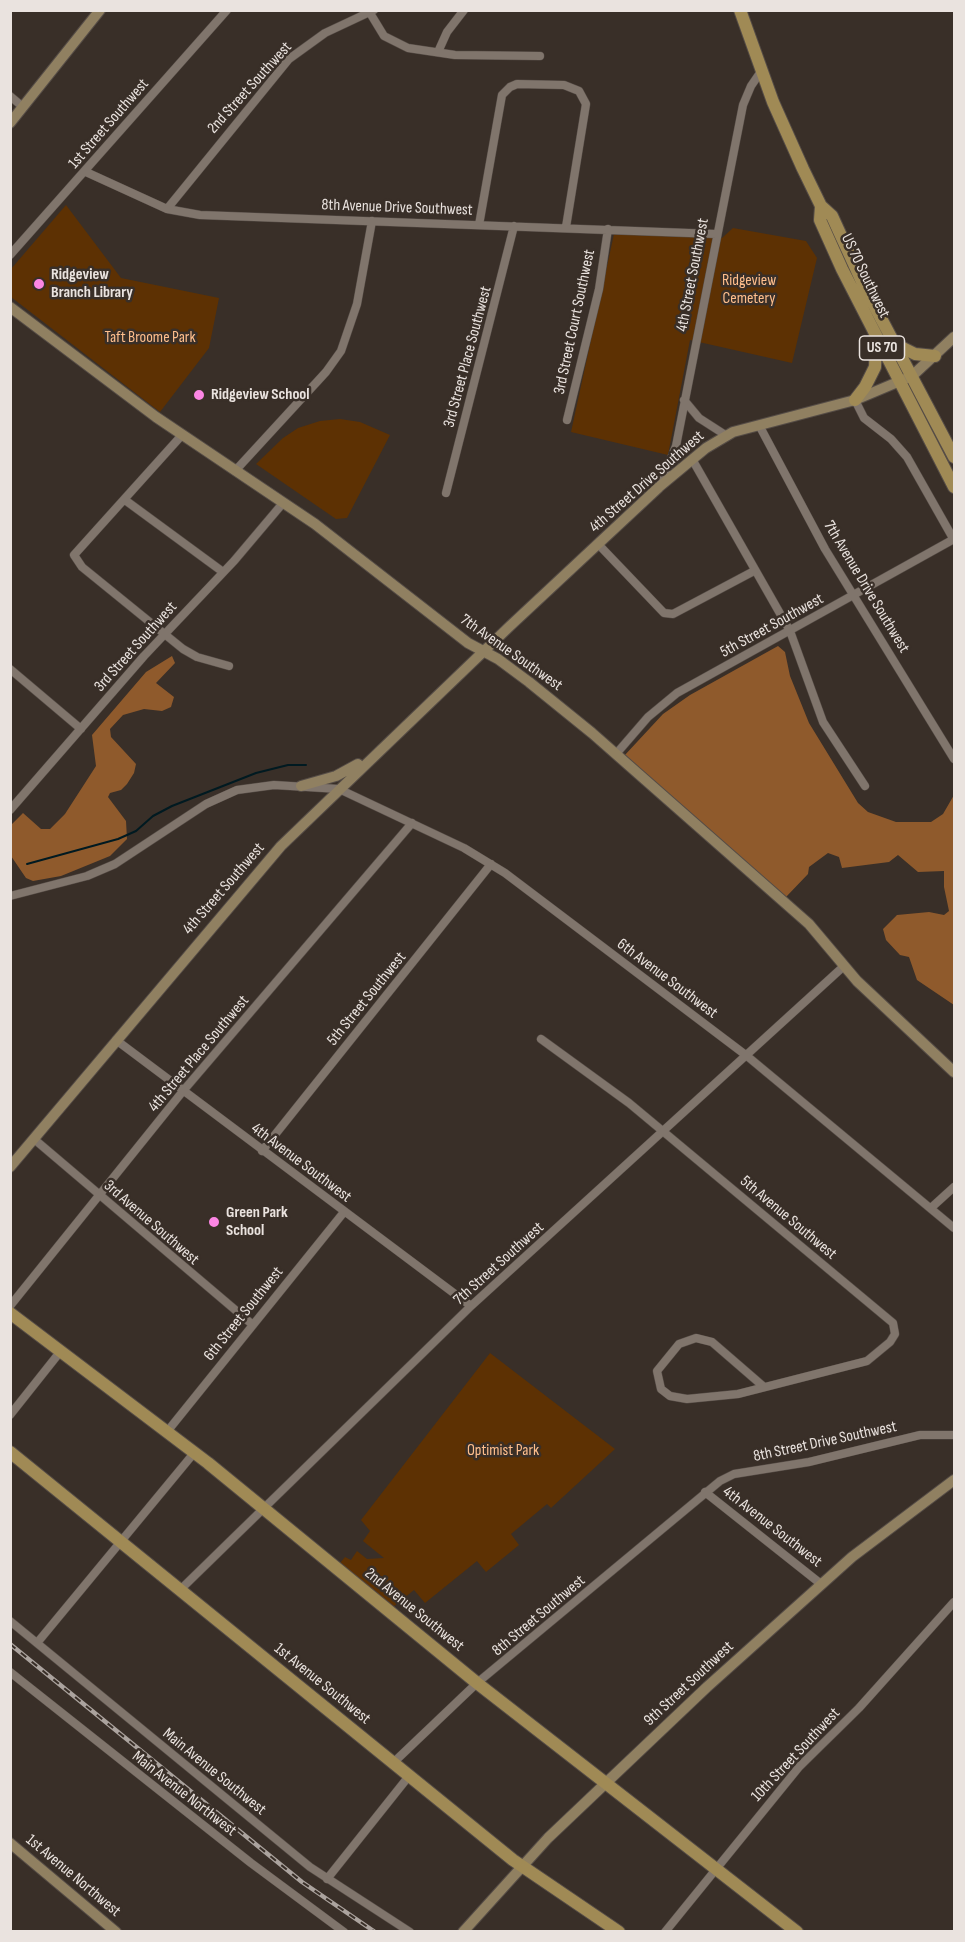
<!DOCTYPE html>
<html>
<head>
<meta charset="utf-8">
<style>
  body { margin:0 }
  #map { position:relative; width:965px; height:1942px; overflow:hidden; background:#392f28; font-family:"Sofia Sans Condensed",sans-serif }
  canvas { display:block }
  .frame { position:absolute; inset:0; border:12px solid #eae3df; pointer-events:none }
</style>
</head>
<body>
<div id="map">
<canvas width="965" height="1942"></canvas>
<div class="frame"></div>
</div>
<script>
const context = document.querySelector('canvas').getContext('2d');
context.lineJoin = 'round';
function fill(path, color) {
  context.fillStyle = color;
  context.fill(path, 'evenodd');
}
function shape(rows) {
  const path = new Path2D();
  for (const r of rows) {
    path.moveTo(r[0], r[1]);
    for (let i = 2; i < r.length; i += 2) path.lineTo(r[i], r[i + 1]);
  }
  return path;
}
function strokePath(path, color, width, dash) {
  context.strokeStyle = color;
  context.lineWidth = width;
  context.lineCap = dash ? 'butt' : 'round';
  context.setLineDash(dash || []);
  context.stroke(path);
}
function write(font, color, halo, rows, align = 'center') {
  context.font = font + ' "Sofia Sans Condensed",sans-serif';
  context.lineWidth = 5;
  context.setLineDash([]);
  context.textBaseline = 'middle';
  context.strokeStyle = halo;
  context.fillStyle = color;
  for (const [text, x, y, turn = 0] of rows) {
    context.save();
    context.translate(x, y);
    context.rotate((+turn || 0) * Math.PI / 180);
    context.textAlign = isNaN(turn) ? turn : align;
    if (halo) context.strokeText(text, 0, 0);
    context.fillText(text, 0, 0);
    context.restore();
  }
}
fill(shape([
  [66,205,121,278,219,298,209,348,160,412,11,297,11,269],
  [733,228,806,241,817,258,792,363,690,340,668,455,571,432,614,234,722,238],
  [340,419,360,422,390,435,347,518,336,519,256,464,283,438,298,428,320,421],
  [490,1353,615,1449,551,1508,547,1504,511,1534,519,1545,486,1572,477,1561,425,1603,414,1590,393,1607,340,1563,345,1557,351,1560,357,1551,367,1559,384,1558,363,1541,370,1531,361,1520]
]), '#5d3103');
fill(shape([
  [778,646,785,652,790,676,809,723,858,803,868,812,896,822,931,822,943,814,954,795,954,1005,917,980,909,957,900,955,886,940,883,929,897,915,929,912,944,915,949,911,944,887,944,871,918,872,898,855,889,862,842,868,839,857,828,853,809,867,808,874,786,897,624,756,663,714,690,695],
  [172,656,175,663,156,683,174,697,171,707,162,711,144,709,123,715,110,729,111,737,136,764,134,773,127,784,121,790,110,793,108,797,126,821,127,839,110,856,61,876,33,881,26,878,11,856,11,825,23,813,41,829,50,829,65,814,96,766,92,735,146,672]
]), '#8f5a2c');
strokePath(shape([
  [27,864,118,839,136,831,153,816,172,806,256,773,288,765,306,765]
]), '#001a21', 2);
const street = shape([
  [370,13,384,36,408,48,455,55,540,56],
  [438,52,447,32,464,10],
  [10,96,23,107],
  [86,172,167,209,200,215,716,234],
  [167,209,289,59,325,33,374,10],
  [479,225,502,95,510,87,517,84,564,85,579,91,586,104,566,227],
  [10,255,227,10],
  [684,400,699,418,727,436],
  [855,400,864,418,891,439,907,457,954,540],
  [567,420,599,289,608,229],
  [759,425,825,549,954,759],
  [182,435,74,555,82,567,183,649,197,657,229,666],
  [692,459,790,631,823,722,865,786],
  [235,471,326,372,341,351,357,304,372,221],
  [661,483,676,446,743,105,751,86,762,70],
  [446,493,514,226],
  [125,500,223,572],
  [598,544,664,613,673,614,754,571],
  [10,669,81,729],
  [616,754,648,717,677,693,954,539],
  [10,810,144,656,234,561,283,503],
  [10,896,87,876,115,864,206,804,237,790,274,785,339,789,464,848,505,873,747,1056,954,1228],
  [541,1039,629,1103,893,1323,895,1334,890,1342,867,1361,738,1394,687,1399,670,1396,661,1389,657,1371,679,1344,696,1338,712,1342,764,1387],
  [116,1040,471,1306],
  [34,1139,253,1325],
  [262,1151,491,864],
  [932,1207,954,1187],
  [10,1306,183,1091,412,823],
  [10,1415,60,1352],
  [166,1433,344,1212],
  [705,1492,821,1584],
  [180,1590,471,1306,844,966],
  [10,1621,310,1867,410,1932],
  [37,1643,194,1453],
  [10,1672,251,1863,344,1932],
  [393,1763,477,1683,720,1481,734,1474,809,1462,920,1435,954,1435],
  [327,1879,409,1776],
  [665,1932,799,1767,859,1708,954,1602]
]);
const secondary = shape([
  [10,123,100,10],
  [10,307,156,417,315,524,468,643,498,659,529,682,592,733,809,924,857,981,954,1072],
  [301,786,336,776,358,764],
  [10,1167,281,846,510,626,659,487,706,448,733,432,855,400,912,376,954,337],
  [10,1843,116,1932],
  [463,1932,548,1838,707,1687,852,1557,954,1480]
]);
const primary = shape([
  [740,10,773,102,803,169,821,206,832,216,864,286,954,457],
  [821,206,820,220,842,269,954,487],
  [897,345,915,354,935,356],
  [855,400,865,387,875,367,876,342],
  [10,1313,208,1463,477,1683,797,1932],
  [10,1452,513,1860,619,1932]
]);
strokePath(street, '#554c46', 9);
strokePath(secondary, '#554c46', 12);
strokePath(primary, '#554c46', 14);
strokePath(street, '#80756c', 8);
strokePath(secondary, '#908061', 10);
strokePath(primary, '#a08a55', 12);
const rail = shape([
  [10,1644,302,1882,375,1932]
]);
strokePath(rail, '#aba39e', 4.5);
strokePath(rail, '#392f28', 2, [7]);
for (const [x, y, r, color] of [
  [39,284,6,"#fc86e4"],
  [199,395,6,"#fc86e4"],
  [214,1222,6,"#fc86e4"]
]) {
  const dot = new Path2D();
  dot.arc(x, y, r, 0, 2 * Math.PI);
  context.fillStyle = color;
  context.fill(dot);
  strokePath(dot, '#392f28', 2);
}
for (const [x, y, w] of [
  [882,348,45]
]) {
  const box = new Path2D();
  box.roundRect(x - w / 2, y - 12, w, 24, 4.5);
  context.fillStyle = '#392f28';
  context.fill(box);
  strokePath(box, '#eae3df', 1.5);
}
write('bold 15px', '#eae3df', null, [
  ["US 70",882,348]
]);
write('16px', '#eae3df', '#392f28', [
  ["2nd Street Southwest",250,88,-48],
  ["1st Street Southwest",109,124,-49],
  ["8th Avenue Drive Southwest",397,208,2],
  ["4th Street Southwest",693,275,-79],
  ["US 70 Southwest",865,276,64],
  ["3rd Street Court Southwest",575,322,-78],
  ["3rd Street Place Southwest",468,357,-75],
  ["4th Street Drive Southwest",647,482,-41],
  ["7th Avenue Drive Southwest",866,587,59],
  ["5th Street Southwest",772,626,-29],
  ["3rd Street Southwest",136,647,-48],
  ["7th Avenue Southwest",511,653,35],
  ["4th Street Southwest",224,889,-49],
  ["6th Avenue Southwest",667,979,37],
  ["5th Street Southwest",367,999,-51],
  ["4th Street Place Southwest",199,1054,-50],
  ["4th Avenue Southwest",301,1163,37],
  ["5th Avenue Southwest",788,1218,40],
  ["3rd Avenue Southwest",151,1223,41],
  ["7th Street Southwest",499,1264,-42],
  ["6th Street Southwest",244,1314,-51],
  ["8th Street Drive Southwest",825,1442,-12],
  ["4th Avenue Southwest",772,1527,38],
  ["2nd Avenue Southwest",414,1610,39],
  ["8th Street Southwest",539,1616,-40],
  ["1st Avenue Southwest",322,1684,39],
  ["9th Street Southwest",689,1684,-43],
  ["10th Street Southwest",796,1755,-47],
  ["Main Avenue Southwest",214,1772,39],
  ["Main Avenue Northwest",184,1794,38],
  ["1st Avenue Northwest",73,1876,40]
]);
write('bold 16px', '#eae3df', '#392f28', [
  ["Ridgeview",51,275],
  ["Branch Library",51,293],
  ["Ridgeview School",211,395],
  ["Green Park",226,1213],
  ["School",226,1231]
], 'left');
write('16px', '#ffbf8d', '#392f28', [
  ["Ridgeview",749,281],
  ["Cemetery",749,299],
  ["Taft Broome Park",150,338],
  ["Optimist Park",503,1451]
]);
</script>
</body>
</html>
